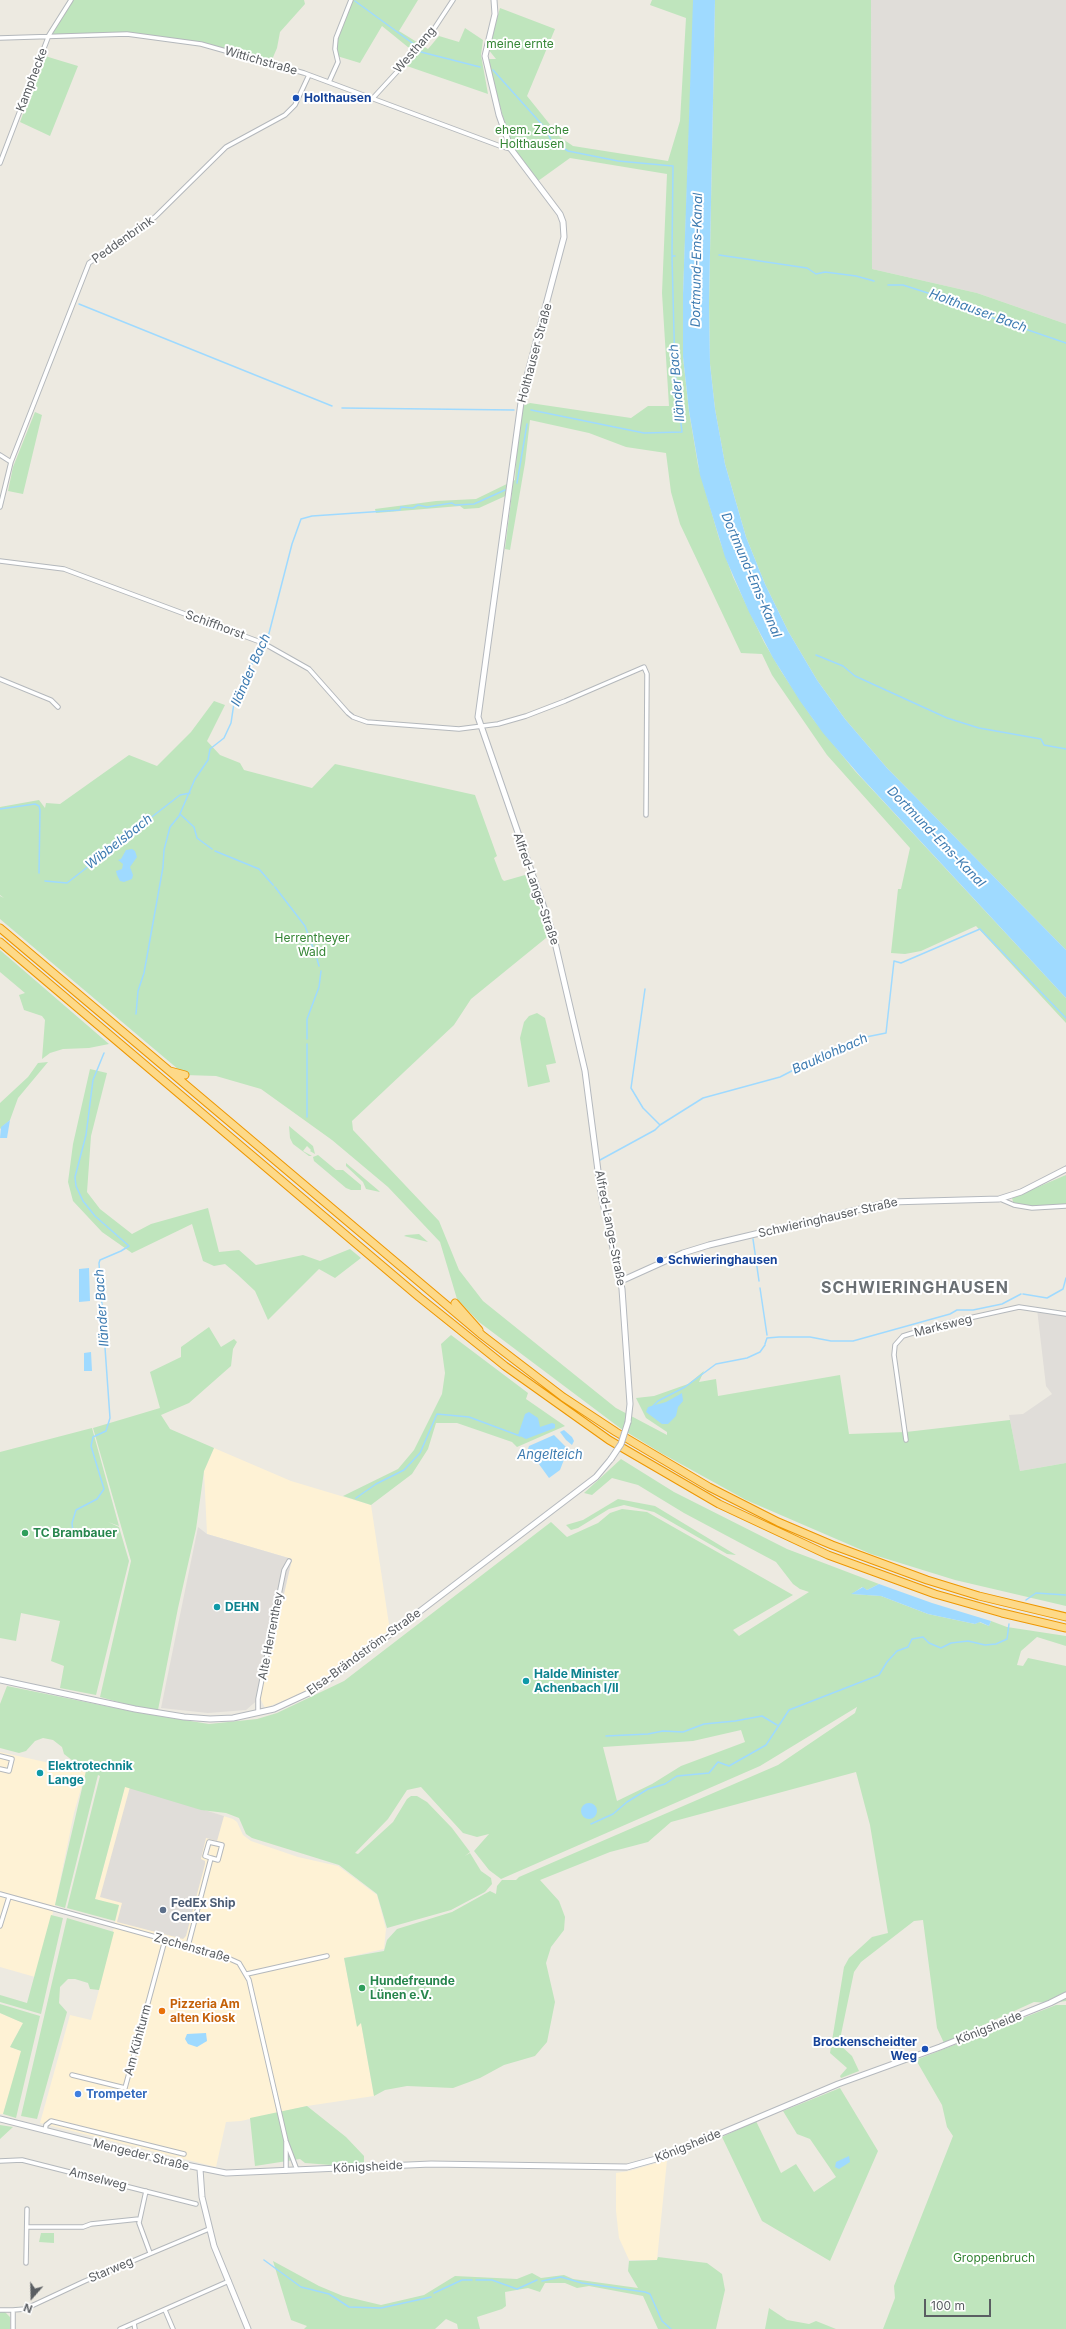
<!DOCTYPE html>
<html>
<head>
<meta charset="utf-8">
<style>
  body { margin:0 }
  #map { position:relative; width:1066px; height:2329px; overflow:hidden; background:#edeae1; font-family:Inter,sans-serif }
  canvas { display:block }
  .north { position:absolute; left:12px; top:2277px; width:40px; height:40px; -webkit-text-stroke:3px #fff; paint-order:stroke; rotate:200deg; font-size:11px; font-weight:700; line-height:16px; text-align:center; color:#5a5e62 }
  .north::after { content:''; display:block; margin:auto; width:14px; height:18px; background:#5a5e62; clip-path:polygon(50% 0,100% 100%,50% 72%,0 100%) }
  .scale { position:absolute; left:924px; top:2299px; width:67px; height:18px; box-sizing:border-box; border:2px solid #5a5e62; border-top:0; padding-left:5px; font-size:12px; line-height:14px; white-space:nowrap; color:#5a5e62; -webkit-text-stroke:3px #fff; paint-order:stroke }
</style>
</head>
<body>
<div id="map">
<canvas width="1066" height="2329"></canvas>
<div class="north">N</div>
<div class="scale">100 m</div>
</div>
<script>
const context = document.querySelector('canvas').getContext('2d');
context.lineJoin = 'round';
function fill(path, color) {
  context.fillStyle = color;
  context.fill(path, 'evenodd');
}
function shape(rows) {
  const path = new Path2D();
  for (const r of rows) {
    if (r.length === 3) {
      path.moveTo(r[0] + r[2], r[1]);
      path.arc(r[0], r[1], r[2], 0, 2 * Math.PI);
      continue;
    }
    path.moveTo(r[0], r[1]);
    for (let i = 2; i < r.length; i += 2) path.lineTo(r[i], r[i + 1]);
  }
  return path;
}
function strokePath(path, color, width, dash) {
  context.strokeStyle = color;
  context.lineWidth = width;
  context.lineCap = dash ? 'butt' : 'round';
  context.setLineDash(dash || []);
  context.stroke(path);
}
function write(font, color, halo, rows, align = 'center') {
  context.font = font + ' Inter,sans-serif';
  context.lineWidth = 4;
  context.setLineDash([]);
  context.textBaseline = 'middle';
  context.strokeStyle = halo;
  context.fillStyle = color;
  for (const [text, x, y, turn = 0] of rows) {
    context.save();
    context.translate(x, y);
    context.rotate((+turn || 0) * Math.PI / 180);
    context.textAlign = isNaN(turn) ? turn : align;
    if (halo) context.strokeText(text, 0, 0);
    context.fillText(text, 0, 0);
    context.restore();
  }
}
fill(shape([
  [214,1448,291,1481,371,1505,390,1631,311,1690,265,1708,260,1698,292,1559,207,1534,204,1471],
  [0,1752,86,1771,74,1813,55,1905,35,1977,0,1967],
  [125,1786,233,1819,237,1822,243,1835,251,1841,298,1857,338,1866,377,1895,386,1929,384,1949,344,1958,357,2026,361,2023,374,2096,307,2106,241,2121,226,2122,216,2167,40,2123,70,2015,91,2020,99,1990,119,1906,95,1899],
  [0,2013,23,2023,10,2047,22,2051,3,2114,0,2114],
  [667,2160,657,2260,629,2260,619,2238,616,2211,616,2173,629,2171]
]), '#fef2d5');
fill(shape([
  [871,0,1066,0,1066,324,977,293,872,269],
  [1037,1309,1066,1314,1066,1463,1020,1471,1009,1415,1023,1414,1052,1394,1046,1386],
  [198,1527,207,1534,292,1559,260,1698,246,1710,208,1713,161,1708],
  [130,1787,224,1816,217,1841,206,1838,201,1859,205,1861,205,1864,186,1936,183,1939,117,1922,122,1903,100,1897]
]), '#e0ddd9');
fill(shape([
  [71,0,304,0,305,4,280,32,277,48,271,62,201,44,150,36,49,35],
  [350,0,418,0,399,31,428,49,439,36,459,42,465,28,483,40,481,55,488,94,404,65,414,52,382,26,360,63,337,56,335,42],
  [652,0,694,0,683,294,683,357,689,411,698,465,719,538,733,577,764,642,781,671,813,719,855,771,1066,998,1066,1023,976,926,921,951,905,954,891,953,898,889,901,889,910,848,827,755,772,675,762,654,741,653,680,524,671,492,666,453,626,447,589,433,530,420,525,463,510,550,505,549,512,493,479,508,464,509,460,506,376,513,375,509,436,501,476,499,515,480,520,407,530,403,631,418,648,406,669,406,662,293,667,174,570,158,538,181,512,147,486,59,496,59,488,49,500,8,555,29,527,96,560,137,573,146,668,161,680,121,686,18,650,5],
  [715,0,871,0,872,269,977,293,1066,324,1066,950,887,768,845,719,817,680,788,631,765,584,746,537,725,464,715,409,710,364,709,303],
  [45,56,78,66,50,136,20,122],
  [35,412,42,415,23,494,8,491,13,467],
  [214,701,225,705,207,741,220,755,240,763,244,770,312,788,335,764,475,795,497,856,494,858,502,879,504,881,532,873,553,934,546,938,471,999,454,1025,352,1121,353,1130,439,1221,459,1270,483,1301,616,1408,667,1435,667,1432,646,1418,636,1398,654,1396,688,1384,704,1371,699,1382,716,1379,718,1396,840,1375,849,1434,906,1432,1010,1420,1020,1471,1066,1463,1066,1606,955,1580,871,1554,746,1500,661,1453,620,1428,479,1322,457,1299,440,1242,388,1187,332,1140,261,1089,216,1076,185,1075,0,919,0,896,4,898,0,895,0,807,39,800,45,808,46,803,60,804,129,755,157,766,191,732],
  [0,950,109,1044,89,1048,63,1049,50,1053,42,1059,45,1020,42,1016,24,1010,19,995,25,993,0,972],
  [537,1013,545,1018,556,1063,546,1065,550,1082,528,1087,520,1038,524,1022,529,1016],
  [48,1062,18,1098,10,1120,0,1129,0,1103,28,1077,38,1063],
  [90,1069,107,1073,91,1136,87,1192,100,1209,132,1234,151,1224,208,1208,219,1252,239,1250,256,1265,303,1255,320,1261,350,1249,361,1258,335,1278,319,1269,268,1320,255,1291,238,1275,225,1264,214,1266,203,1261,192,1224,132,1253,102,1232,73,1201,68,1182,73,1144],
  [289,1126,313,1146,315,1154,310,1151,311,1150,307,1146,303,1151,312,1156,309,1156,293,1144,290,1138],
  [318,1155,336,1170,343,1170,361,1185,361,1190,351,1190,346,1188,314,1161,313,1157],
  [346,1163,378,1190,380,1192,366,1189,363,1182,346,1166],
  [1066,1175,1066,1206,1032,1208,1014,1205,1012,1198],
  [419,1234,428,1242,404,1236,406,1235],
  [209,1327,221,1347,234,1339,237,1342,233,1349,231,1366,189,1403,161,1415,170,1429,214,1448,204,1471,196,1529,178,1608,158,1710,136,1707,100,1697,131,1561,93,1428,160,1408,150,1372,181,1357,181,1347],
  [451,1335,528,1393,526,1399,565,1426,517,1447,512,1442,457,1423,436,1423,428,1449,412,1474,371,1505,343,1496,398,1469,414,1450,442,1394,445,1373,441,1344],
  [92,1428,119,1526,108,1522,119,1527,129,1561,96,1695,60,1688,64,1666,51,1661,60,1621,21,1613,16,1641,0,1638,0,1452],
  [621,1459,674,1492,787,1549,879,1584,867,1590,862,1587,852,1594,881,1596,928,1614,975,1624,979,1622,989,1626,991,1621,1007,1627,1066,1636,1066,1646,1037,1637,1021,1651,1017,1665,1023,1666,1028,1658,1066,1666,1066,2001,1050,2003,1034,2002,944,2043,937,2028,923,1920,914,1921,861,1962,854,1972,839,2044,852,2056,859,2071,841,2078,840,2076,847,2068,830,2053,844,1967,849,1958,872,1937,888,1933,870,1825,856,1772,671,1822,648,1842,610,1852,540,1880,559,1901,565,1917,564,1930,551,1947,546,1963,555,2002,547,2042,535,2056,504,2065,480,2078,453,2088,407,2086,385,2090,374,2096,361,2023,357,2027,344,1958,384,1951,387,1940,397,1929,452,1912,490,1891,496,1894,497,1886,502,1880,516,1880,519,1877,778,1765,855,1713,857,1707,760,1766,501,1879,489,1870,474,1851,489,1834,477,1837,463,1833,421,1787,407,1790,388,1819,355,1853,358,1854,393,1822,407,1799,411,1796,417,1796,427,1802,452,1828,470,1852,465,1856,470,1853,481,1871,491,1878,492,1884,485,1892,451,1910,387,1928,377,1894,339,1865,252,1838,246,1834,239,1818,226,1813,201,1810,125,1787,95,1899,119,1905,115,1921,67,1908,100,1776,98,1775,65,1908,55,1905,86,1771,64,1754,62,1747,53,1740,43,1738,35,1741,26,1751,19,1753,0,1748,0,1704,7,1686,135,1712,209,1724,257,1719,277,1713,344,1681,551,1522,567,1537,598,1523,610,1513,622,1509,647,1512,793,1595,733,1630,739,1636,809,1592,800,1589,793,1584,776,1562,684,1513,638,1485,612,1478,592,1495,584,1493],
  [741,1730,745,1742,681,1766,652,1784,617,1801,603,1747,693,1741],
  [618,1499,655,1506,736,1555,727,1554,654,1512,624,1505,609,1509,578,1528,571,1530,566,1525,583,1520],
  [51,1915,63,1918,41,2014,0,2002,0,1995,27,2003],
  [67,1918,114,1932,99,1990,90,1989,88,1983,75,1979,68,1979,60,1987,59,2003,67,2012,37,2119,21,2116],
  [0,2004,40,2016,16,2118,3,2114,21,2051,10,2047,23,2023,0,2013],
  [1056,2005,1066,2005,1066,2329,883,2329,895,2298,894,2286,953,2136,947,2127,942,2105,916,2060],
  [840,2088,878,2151,830,2261,762,2221,722,2137,756,2121,781,2173,796,2164,814,2192,836,2177,810,2139,797,2134,783,2111],
  [307,2106,346,2137,364,2156,364,2165,344,2166,305,2163,300,2159,255,2166,250,2118],
  [0,2125,13,2127,0,2139],
  [41,2233,54,2233,54,2243,39,2242],
  [658,2257,707,2263,722,2274,725,2290,716,2329,658,2329,643,2296,589,2286,577,2288,565,2283,545,2283,540,2292,528,2288,505,2292,506,2306,502,2309,477,2317,480,2329,458,2329,457,2324,446,2319,435,2329,304,2329,307,2326,291,2320,273,2261,319,2286,343,2296,381,2305,424,2295,455,2276,517,2279,532,2273,541,2278,564,2275,573,2279,638,2288,628,2271,629,2261,657,2260],
  [769,2308,787,2320,809,2324,816,2321,836,2329,765,2329],
  [0,2312,5,2312,10,2317,10,2329,0,2329]
]), '#bfe5bd');
fill(shape([
  [693,0,715,0,709,303,710,364,715,409,725,464,746,537,765,584,788,631,817,680,845,719,887,768,1066,950,1066,998,861,777,823,733,800,701,773,658,749,612,725,557,700,475,689,411,683,357,683,294],
  [132,849,135,851,137,857,130,867,133,875,132,879,124,882,120,881,117,875,116,871,122,869,123,864,118,860,121,859,126,850],
  [10,1120,7,1138,0,1138,1,1127],
  [89,1268,90,1301,79,1302,79,1269],
  [91,1352,92,1371,84,1371,84,1353],
  [682,1393,683,1401,678,1407,676,1416,668,1424,662,1424,646,1412,648,1407,666,1402],
  [529,1412,538,1418,540,1427,552,1423,555,1424,555,1428,526,1439,518,1435,525,1414],
  [564,1430,572,1437,574,1441,572,1445,566,1440,560,1432],
  [554,1435,566,1447,565,1457,560,1470,549,1478,528,1449,529,1446],
  [879,1584,932,1603,991,1621,989,1626,980,1622,975,1624,928,1614,881,1596,851,1594,863,1587,867,1590],
  [589,1811,8],
  [206,2033,207,2041,197,2047,188,2044,185,2039,187,2034],
  [849,2156,850,2162,839,2169,835,2167,836,2162]
]), '#9fdaff');
strokePath(shape([
  [355,1,415,45],
  [421,52,480,67],
  [493,70,546,129,551,140,568,151,618,161,673,166,672,255],
  [719,255,807,268,816,274,825,272,856,276,874,281],
  [888,285,903,285,934,295,970,310,1066,343],
  [79,304,332,406],
  [342,408,514,410],
  [531,410,644,433,682,432,675,372,672,256,675,256],
  [517,483,527,424],
  [816,655,843,666,855,676,947,718,979,728,1041,739,1044,745,1066,749],
  [0,809,35,804,39,806,40,810,39,873],
  [180,814,194,827,197,838,212,849],
  [215,851,259,869,273,885],
  [45,881,67,883,180,795,190,793],
  [275,887,305,926,316,956],
  [317,959,319,966],
  [645,989,631,1088,643,1108,660,1125],
  [136,1014,138,991,144,973,163,867,164,850,170,827,179,816,195,779,208,760,210,749,224,738,231,723,234,703,250,667,267,641,292,544,301,519,312,516,400,510,401,507,413,508,418,505,427,507,452,503,455,505,474,504,505,490],
  [307,1039,307,1019,319,987,321,971],
  [307,1044,307,1117],
  [600,1160,655,1130,660,1125,703,1098,780,1077,817,1058,836,1053,866,1037,886,1033,894,961,901,963,980,929,1066,1018],
  [753,1239,759,1281],
  [760,1288,767,1335],
  [1023,1294,1047,1298,1063,1289,1066,1278],
  [765,1344,767,1338,779,1337,810,1337,831,1341,853,1341,950,1314,957,1310,973,1310,1002,1304,1021,1294],
  [652,1407,658,1401,685,1387,716,1364,747,1358,760,1352,765,1345],
  [356,1498,376,1484,404,1470,420,1453,437,1414,469,1417,520,1436],
  [73,1532,72,1523,76,1510,97,1499,104,1489,91,1446,93,1437,106,1431,110,1418,99,1263,100,1260,121,1251,129,1246,95,1216,83,1201,76,1186,75,1177,86,1135,93,1080,104,1053],
  [1026,1600,1036,1593,1066,1595],
  [606,1736,648,1734,663,1731,683,1732,704,1724,735,1721,762,1716,777,1725],
  [591,1824,613,1814,627,1802,648,1789,665,1784,677,1776,709,1773,718,1762,729,1766,766,1745,789,1710,879,1675,887,1662,897,1651,908,1647,912,1639,923,1637,929,1643,941,1648,951,1643,968,1641,985,1645,996,1644,1007,1639,1009,1624],
  [264,2260,301,2287,329,2294,349,2307,381,2308,431,2297],
  [476,2280,492,2280,517,2289,537,2280],
  [542,2281,561,2277,582,2283,645,2292,650,2294,662,2321,671,2329],
  [434,2293,462,2280,472,2280]
]), '#9fdaff', 1.5);
const street = shape([
  [0,38,127,34,201,44,304,73,500,146,511,149],
  [329,82,338,62,335,49,336,38,351,0],
  [373,98,428,38,453,0],
  [0,163,49,35,71,0],
  [0,455,11,462],
  [0,507,11,462,89,263,155,217,226,147,285,115,295,105,309,75],
  [0,561,64,569,263,643,309,669,348,713,353,717,367,722,459,729,498,724,526,716,565,701,644,667,647,674,646,815],
  [0,679,51,700,58,707],
  [1000,1199,1014,1205,1032,1208,1066,1206],
  [906,1440,894,1355,895,1345,903,1336,942,1324,1019,1307,1066,1314],
  [258,1713,258,1699,284,1570,289,1561],
  [0,1756,12,1759,9,1771,0,1769],
  [0,1894,221,1955,239,1963,249,1980,286,2141,297,2170],
  [0,1926,9,1897],
  [188,1946,211,1858,218,1860,222,1845,209,1842,205,1856,211,1858],
  [247,1974,327,1956],
  [72,2075,125,2088,165,1940],
  [45,2131,46,2125,51,2121,184,2154],
  [0,2161,22,2160,196,2204],
  [286,2171,286,2142],
  [146,2191,139,2223,150,2253],
  [27,2227,83,2227,91,2224,139,2219],
  [26,2263,27,2209],
  [0,2310,13,2310,13,2329],
  [13,2310,25,2309,85,2281,209,2229],
  [165,2310,173,2329],
  [134,2323,135,2329],
  [120,2329,229,2281]
]);
const secondary = shape([
  [494,0,495,14,485,56,499,115,511,149,560,214,563,222,564,237,522,395,478,717,553,934,585,1071,601,1194,622,1289,630,1404,628,1422],
  [621,1281,683,1253,709,1245,890,1202,999,1199,1021,1192,1066,1169],
  [0,1680,135,1709,184,1717,210,1719,233,1718,274,1709,313,1691,356,1660,596,1477,611,1459],
  [0,2119,166,2161,226,2173,431,2164,627,2167,667,2156,838,2084,940,2047,1050,2003,1066,1995],
  [200,2169,202,2197,214,2246,248,2329]
]);
const highway = shape([
  [0,928,482,1335,563,1397,616,1432,709,1487,778,1522,832,1545,927,1580,979,1596,1066,1617],
  [0,942,419,1297,505,1366,609,1440,719,1504,828,1555,935,1594,1002,1613,1066,1628],
  [170,1071,185,1075],
  [455,1303,479,1330]
]);
strokePath(street, '#b4b8bc', 5.5);
strokePath(secondary, '#b5b9be', 7);
strokePath(highway, '#ee9700', 9);
strokePath(street, '#fff', 3.5);
strokePath(secondary, '#fff', 5);
strokePath(highway, '#fdd988', 7);
const secondaryBridge = shape([
  [611,1459,621,1444,628,1422]
]);
strokePath(secondaryBridge, '#b5b9be', 7, []);
strokePath(secondaryBridge, '#fff', 5);
for (const [x, y, r, color] of [
  [296,98,4,"#1a4fb4"],
  [660,1260,4,"#1a4fb4"],
  [25,1533,4,"#2e9e5b"],
  [217,1607,4,"#0f9aa8"],
  [526,1681,4,"#0f9aa8"],
  [40,1773,4,"#0f9aa8"],
  [163,1910,4,"#5c6f8a"],
  [362,1988,4,"#2e9e5b"],
  [162,2011,4,"#e8710a"],
  [925,2049,4,"#1a4fb4"],
  [78,2094,4,"#3f7fe0"]
]) {
  const dot = new Path2D();
  dot.arc(x, y, r, 0, 2 * Math.PI);
  context.fillStyle = color;
  context.fill(dot);
  strokePath(dot, '#fff', 1.5);
}
write('12px', '#358635', '#fff', [
  ["meine ernte",520,44],
  ["ehem. Zeche",532,130],
  ["Holthausen",532,144],
  ["Herrentheyer",312,938],
  ["Wald",312,952],
  ["Groppenbruch",994,2258]
]);
write('12px', '#5a5e62', '#fff', [
  ["Westhang",415,50,-49],
  ["Wittichstraße",261,61,16],
  ["Kamphecke",32,80,-69],
  ["Peddenbrink",123,240,-35],
  ["Holthauser Straße",535,353,-75],
  ["Schiffhorst",215,625,20],
  ["Alfred-Lange-Straße",536,889,71],
  ["Schwieringhauser Straße",828,1218,-13],
  ["Alfred-Lange-Straße",610,1228,79],
  ["Marksweg",943,1326,-14],
  ["Alte Herrenthey",271,1636,-79],
  ["Elsa-Brändström-Straße",364,1652,-36],
  ["Zechenstraße",192,1948,16],
  ["Königsheide",989,2028,-22],
  ["Am Kühlturm",138,2040,-75],
  ["Königsheide",688,2146,-22],
  ["Mengeder Straße",141,2155,14],
  ["Königsheide",368,2167,-3],
  ["Amselweg",98,2179,14],
  ["Starweg",111,2270,-23]
]);
write('bold 12px', '#164399', '#fff', [
  ["Holthausen",304,98],
  ["Schwieringhausen",668,1260],
  ["Brockenscheidter",917,2042,"right"],
  ["Weg",917,2056,"right"]
], 'left');
write('bold 12px', '#27864d', '#fff', [
  ["TC Brambauer",33,1533],
  ["Hundefreunde",370,1981],
  ["Lünen e.V.",370,1995]
], 'left');
write('bold 12px', '#0d838f', '#fff', [
  ["DEHN",225,1607],
  ["Halde Minister",534,1674],
  ["Achenbach I/II",534,1688],
  ["Elektrotechnik",48,1766],
  ["Lange",48,1780]
], 'left');
write('bold 12px', '#4e5e75', '#fff', [
  ["FedEx Ship",171,1903],
  ["Center",171,1917]
], 'left');
write('bold 12px', '#c56008', '#fff', [
  ["Pizzeria Am",170,2004],
  ["alten Kiosk",170,2018]
], 'left');
write('bold 12px', '#366cbe', '#fff', [
  ["Trompeter",86,2094]
], 'left');
write('italic 13px', '#3d7bb1', '#fff', [
  ["Dortmund-Ems-Kanal",697,260,-89],
  ["Holthauser Bach",978,311,20],
  ["Iländer Bach",677,383,-95],
  ["Dortmund-Ems-Kanal",751,575,67],
  ["Iländer Bach",251,670,-66],
  ["Dortmund-Ems-Kanal",936,837,46],
  ["Wibbelsbach",119,842,-38],
  ["Bauklohbach",830,1054,-24],
  ["Iländer Bach",102,1308,-94],
  ["Angelteich",550,1455]
]);
context.letterSpacing = '1px';
write('bold 16px', '#6b7074', '#fff', [
  ["SCHWIERINGHAUSEN",915,1288]
]);
context.letterSpacing = '0px';
</script>
</body>
</html>
